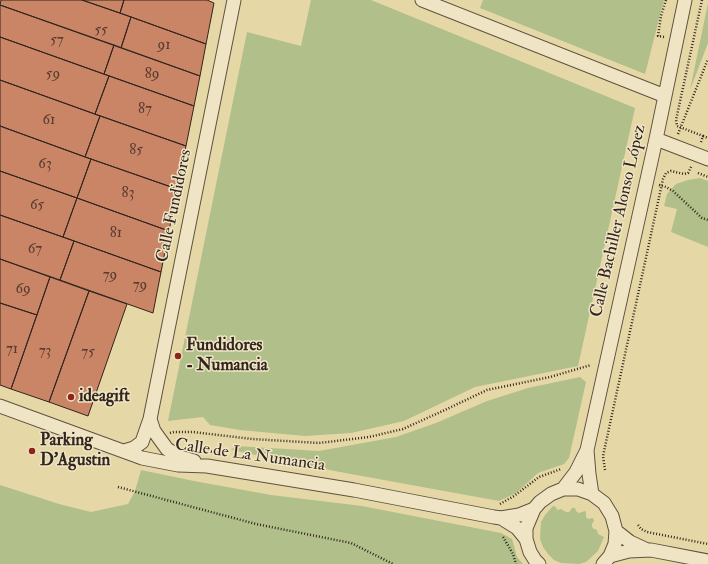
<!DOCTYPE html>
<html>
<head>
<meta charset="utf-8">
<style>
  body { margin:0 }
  canvas { display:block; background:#e6d7a6 }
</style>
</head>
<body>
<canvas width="708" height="564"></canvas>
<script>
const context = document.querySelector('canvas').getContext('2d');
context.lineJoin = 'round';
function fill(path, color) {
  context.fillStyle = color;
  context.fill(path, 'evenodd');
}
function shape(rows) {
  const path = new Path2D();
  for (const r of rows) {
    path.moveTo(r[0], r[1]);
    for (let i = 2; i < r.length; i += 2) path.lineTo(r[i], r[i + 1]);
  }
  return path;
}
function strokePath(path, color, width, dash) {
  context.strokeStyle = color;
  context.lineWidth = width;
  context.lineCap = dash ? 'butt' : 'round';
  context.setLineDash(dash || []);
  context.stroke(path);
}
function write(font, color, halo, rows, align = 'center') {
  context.font = font + ' "IM FELL Double Pica",serif';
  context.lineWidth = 3;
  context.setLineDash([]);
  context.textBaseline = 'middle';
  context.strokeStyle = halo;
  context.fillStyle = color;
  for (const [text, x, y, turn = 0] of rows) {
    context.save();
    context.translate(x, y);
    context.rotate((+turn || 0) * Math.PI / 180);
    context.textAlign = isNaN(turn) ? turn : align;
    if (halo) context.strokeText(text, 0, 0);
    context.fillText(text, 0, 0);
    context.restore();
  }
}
fill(shape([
  [311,0,371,0,635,108,578,366,475,387,404,421,351,433,305,436,240,430,210,425,203,417,168,421,247,32,301,46],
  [483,0,664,0,645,74,480,8],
  [708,3,708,43,690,90],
  [700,178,708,181,708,247,671,232,677,209,664,206,667,194,676,184,688,180],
  [580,377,586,382,569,458,564,464,538,473,516,493,499,501,340,472,231,450,236,446,319,451,396,437,436,423,487,401,528,388],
  [141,470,194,481,271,495,362,506,501,533,512,539,517,557,523,564,0,564,0,485,59,504,91,512,128,504,135,491],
  [553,506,556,507,557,510,561,509,566,512,569,512,572,508,575,508,576,511,579,513,585,511,586,512,586,517,588,519,593,518,594,521,592,524,592,527,594,529,597,530,598,534,604,537,598,551,586,562,579,564,561,563,554,560,548,554,543,547,540,539,541,522,545,515]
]), '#b1bf8a');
const building = shape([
  [1,0,82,0,131,17,121,48,0,5,1,0],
  [82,0,124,0,120,13,82,0],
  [124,0,207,0,214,3,206,44,120,13,124,0],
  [0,5,114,45,104,74,0,37,0,5],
  [131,17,206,44,200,76,121,48,131,17],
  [0,37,109,76,95,114,0,80,0,37],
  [114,45,200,76,194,106,104,74,114,45],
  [109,76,194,106,186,146,95,114,109,76],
  [0,80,100,116,85,157,0,126,0,80],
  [100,116,186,146,177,189,85,157,100,116],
  [0,126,91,159,77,198,0,171,0,126],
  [91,159,177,189,169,231,77,198,91,159],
  [0,171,77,198,63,237,0,215,0,171],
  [77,198,169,231,161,272,63,237,77,198],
  [0,215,74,241,60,280,0,259,0,215],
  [74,241,161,272,153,313,60,280,74,241],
  [0,259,50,277,37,315,0,303,0,259],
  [50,277,89,291,49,402,11,389,50,277],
  [89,291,127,304,88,416,49,402,89,291],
  [0,303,37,315,11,389,0,385,0,303]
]);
fill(building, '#ca8466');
strokePath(building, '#31251e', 1);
const street = shape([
  [422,0,665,96],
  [656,139,708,159],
  [0,406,142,458,178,465,207,466,354,490,494,517,501,518,519,515,534,509],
  [150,419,154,431,167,449,180,457,194,461],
  [587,450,589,474,592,494],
  [124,451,134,448,142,442,150,419,234,0],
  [563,489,576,472,587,450,656,139,685,0],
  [501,518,517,528,526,539],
  [616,531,630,542,645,549],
  [610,556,629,551,651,550,708,561],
  [539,564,535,560,530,552,526,539,526,528,534,509,540,502,551,494,563,489,578,489,592,494,604,503,612,516,616,531,615,544,610,556,603,564]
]);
strokePath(street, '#5e5240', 15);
strokePath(shape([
  [664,37,658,36,661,16,666,0],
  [678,134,708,59],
  [703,136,708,138],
  [701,142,703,136,677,126,676,120,702,0],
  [698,173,708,177],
  [659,185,666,187,673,191,702,218,708,220],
  [612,267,615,255],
  [170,433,174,432,193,432,252,439,319,443,369,437,403,429,447,409,487,390,550,377,591,365],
  [202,450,219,453],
  [605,470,603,456,663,179,666,173,671,171,684,174,688,173,692,165],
  [118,487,256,524,351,543,393,564],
  [500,504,514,496,539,477,561,469],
  [638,525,641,529,647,532,708,544],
  [503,537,513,554,516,564]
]), '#31251e', 2.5, [1, 2]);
strokePath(street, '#efe5c5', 13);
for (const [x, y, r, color] of [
  [178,356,4,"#8f2418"],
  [71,397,4,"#8f2418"],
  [32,451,4,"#8f2418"]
]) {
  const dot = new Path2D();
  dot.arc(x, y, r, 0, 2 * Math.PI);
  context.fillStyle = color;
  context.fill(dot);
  strokePath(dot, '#efe5c5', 1.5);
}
write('15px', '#573d30', null, [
  ["55",101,31],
  ["57",57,41],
  ["91",164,46],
  ["59",53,75],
  ["89",152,75],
  ["87",145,110],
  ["61",49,121],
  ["85",136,151],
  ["63",45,165],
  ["83",128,194],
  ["65",37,206],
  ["81",116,234],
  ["67",35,250],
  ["79",110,276],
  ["79",140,286],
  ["69",23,290],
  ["71",12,350],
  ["73",45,352],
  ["75",88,353]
]);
write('17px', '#31251e', '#efe5c5', [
  ["Calle Fundidores",175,206,-78],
  ["Calle Bachiller Alonso López",619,221,-77],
  ["Calle de La Numancia",250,456,8]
]);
write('bold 17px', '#31251e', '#efe5c5', [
  ["Fundidores",186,346],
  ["- Numancia",186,366],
  ["ideagift",79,397],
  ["Parking",40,441],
  ["D'Agustin",40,461]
], 'left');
</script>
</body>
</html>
